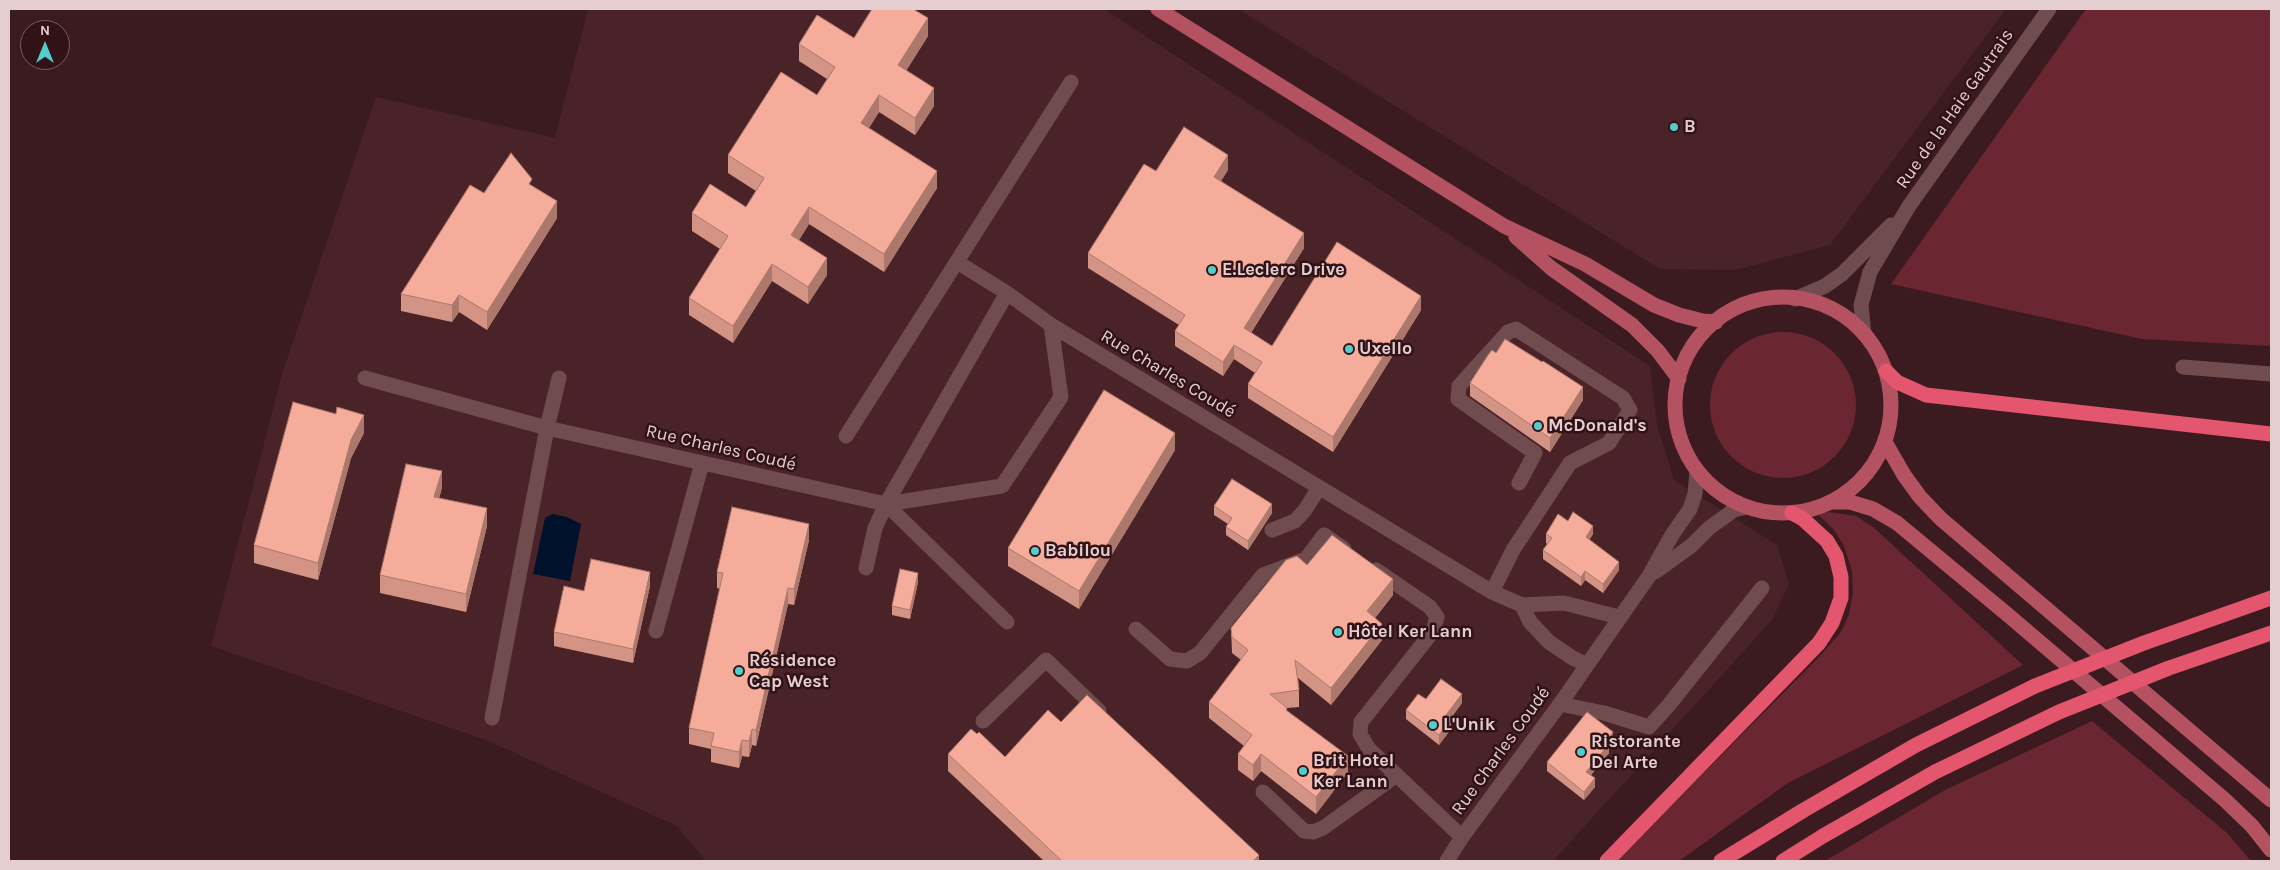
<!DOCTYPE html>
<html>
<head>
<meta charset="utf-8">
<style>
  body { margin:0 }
  #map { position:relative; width:2280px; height:870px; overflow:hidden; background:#3b1b1f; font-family:Karla,sans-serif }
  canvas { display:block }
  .frame { position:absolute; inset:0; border:10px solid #e4cecf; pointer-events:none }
  .north { position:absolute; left:20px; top:20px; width:50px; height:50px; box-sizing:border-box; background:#311216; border:1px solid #795d60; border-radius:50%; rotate:0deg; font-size:14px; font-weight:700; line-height:20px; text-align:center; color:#e4cecf }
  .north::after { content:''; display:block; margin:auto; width:18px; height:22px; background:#53cdcb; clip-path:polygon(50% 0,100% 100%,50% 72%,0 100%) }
</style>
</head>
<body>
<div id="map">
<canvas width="2280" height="870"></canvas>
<div class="frame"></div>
<div class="north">N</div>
</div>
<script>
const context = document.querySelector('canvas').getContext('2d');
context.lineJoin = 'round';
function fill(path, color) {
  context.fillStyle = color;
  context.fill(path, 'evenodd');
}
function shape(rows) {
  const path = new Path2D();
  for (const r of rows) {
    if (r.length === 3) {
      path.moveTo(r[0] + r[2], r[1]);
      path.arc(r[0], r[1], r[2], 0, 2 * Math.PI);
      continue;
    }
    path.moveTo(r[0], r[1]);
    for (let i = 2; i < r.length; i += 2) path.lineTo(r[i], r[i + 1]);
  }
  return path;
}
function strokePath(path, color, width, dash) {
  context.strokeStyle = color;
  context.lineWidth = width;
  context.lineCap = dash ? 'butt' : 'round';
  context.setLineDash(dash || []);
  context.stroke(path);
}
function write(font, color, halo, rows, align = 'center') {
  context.font = font + ' Karla,sans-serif';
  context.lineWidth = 5;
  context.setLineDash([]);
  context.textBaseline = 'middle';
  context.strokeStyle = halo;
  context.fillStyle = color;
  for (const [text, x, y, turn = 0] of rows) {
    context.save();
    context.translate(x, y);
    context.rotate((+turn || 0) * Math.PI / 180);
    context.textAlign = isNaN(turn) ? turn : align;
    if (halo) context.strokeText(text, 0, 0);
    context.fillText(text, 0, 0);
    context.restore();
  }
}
fill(shape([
  [588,9,1104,9,1650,366,1657,425,1674,480,1777,545,1789,584,1772,620,1553,861,706,861,677,826,486,740,211,646,283,371,376,97,555,138],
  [1238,9,2006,9,1830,245,1735,270,1660,269]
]), '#4a2328');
fill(shape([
  [2086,9,2271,9,2271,346,2142,339,1891,284],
  [1783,405,73],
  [1829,512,1856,516,1873,527,2023,665,1788,783,1679,861,1616,861,1820,656,1841,632,1849,614,1853,593,1852,571,1844,546,1834,530,1818,514],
  [2092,721,2227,833,2251,861,1825,861,1945,790]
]), '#6a2631');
fill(shape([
  [552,514,567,517,581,524,570,581,533,574,545,518]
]), '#00112b');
strokePath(shape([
  [957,262,1007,293],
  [1795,299,1825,286,1842,274,1891,225],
  [1864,334,1861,305,1870,272,1909,206,2049,9],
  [2183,367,2271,374],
  [365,378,547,428,886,504,1007,622],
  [846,436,1071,82],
  [886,504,1002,486,1061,397,1051,325],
  [1272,530,1295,521,1305,510,1319,488],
  [866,568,875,528,886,504,1007,293,1051,325,1492,592,1522,605,1564,603,1619,617],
  [1376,570,1430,607,1437,617,1433,631,1361,722,1360,734,1369,749,1462,837],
  [1655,572,1691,546,1709,528,1734,510,1747,507],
  [1492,592,1513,550,1570,463,1609,443,1630,410,1623,398,1516,329,1508,332,1459,386,1458,399,1535,453,1519,483],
  [1522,605,1530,622,1549,642,1571,657,1587,665],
  [1136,629,1170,659,1187,661,1200,653,1263,575,1306,559,1324,535,1344,549],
  [656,631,702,463],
  [1560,704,1604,713,1649,727,1668,706,1762,588],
  [492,718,547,428,559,378],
  [983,721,1046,660,1099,711],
  [1263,792,1304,831,1313,832,1323,828,1397,775],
  [1447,861,1462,837,1560,704,1649,576,1672,535,1690,509,1695,494,1697,470]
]), '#714c4f', 15);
strokePath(shape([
  [1158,9,1504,226,1585,264,1654,305,1679,315,1703,321,1716,322],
  [1516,237,1551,268,1632,325,1658,351,1679,379],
  [1783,405,108],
  [1885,442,1904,475,1920,497,1941,519,2271,800],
  [1832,502,1850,502,1873,509,1897,523,2008,615,2225,800,2252,826,2271,850]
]), '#b55261', 15);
strokePath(shape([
  [1886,371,1897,382,1926,395,2271,434],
  [1607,861,1819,643,1832,623,1841,598,1841,577,1836,556,1827,541,1803,519,1792,513],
  [1721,861,1804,810,1916,745,2035,686,2144,643,2271,598],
  [1783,861,1823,836,1935,772,2059,712,2169,668,2271,633]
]), '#e3566d', 15);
fill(shape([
  [928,36,906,71,934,106,915,135,879,112,869,128,937,188,884,272,809,224,799,240,827,275,808,304,772,281,733,343,689,315,689,298,720,249,692,231,692,213,746,207,756,191,728,173,728,155,817,95,827,79,799,61,799,44,854,38],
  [1228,170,1221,181,1304,248,1251,333,1272,346,1421,310,1333,452,1248,398,1248,384,1255,373,1234,359,1223,376,1175,346,1175,331,1179,325,1088,268,1088,253,1156,171],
  [532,186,557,218,487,330,459,312,452,322,401,311,401,294,484,193],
  [1470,383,1583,400,1550,452,1470,396],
  [364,433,351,458,318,580,254,563,254,545],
  [1175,450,1079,609,1008,566,1008,548],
  [442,488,439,498,487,526,466,612,380,593,380,575],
  [1214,506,1272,513,1248,550,1226,535,1226,527,1228,524,1214,515],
  [1568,521,1593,534,1589,540,1619,570,1603,593,1585,580,1581,586,1543,559,1543,550,1547,544,1546,543,1546,534],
  [809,540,794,605,788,604,756,746,752,745,749,757,742,756,739,768,711,762,711,749,689,744,689,728,720,589,717,588,717,572],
  [1307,565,1393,595,1375,618,1382,640,1331,705,1298,678,1299,690,1299,707,1287,708,1287,712,1348,772,1316,814,1261,771,1253,781,1238,770,1238,754,1244,746,1209,718,1209,702,1241,660,1232,653,1231,628],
  [918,582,910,619,892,615,892,606],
  [650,586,633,663,554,646,554,632],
  [1426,699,1462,703,1450,719,1451,729,1439,745,1406,719,1406,710],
  [1061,722,1259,861,1044,861,948,771,948,754,977,734,1005,757],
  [1613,741,1609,746,1609,753,1591,775,1595,787,1584,800,1547,771,1547,762]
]), '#d49485');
fill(shape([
  [928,18,928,36,898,83,898,65],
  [934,88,934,106,915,135,915,118],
  [879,95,879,112,861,140,861,123],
  [1228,155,1228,170,1214,192,1214,177],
  [937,171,937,188,884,272,884,254],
  [557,201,557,218,487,330,487,312],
  [809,207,809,224,791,253,791,235],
  [1304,233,1304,248,1244,343,1244,328],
  [827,258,827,275,808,304,808,287],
  [772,264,772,281,733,343,733,326],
  [459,295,459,312,452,322,452,305],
  [1421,296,1421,310,1333,452,1333,437],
  [1234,345,1234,359,1223,376,1223,362],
  [1583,387,1583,400,1550,452,1550,438],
  [364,415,364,433,351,458,318,580,318,563,351,440],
  [1175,433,1175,450,1079,609,1079,591],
  [442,471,442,488,434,515,434,497],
  [1272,504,1272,513,1248,550,1248,541],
  [487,508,487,526,466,612,466,594],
  [809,524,809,540,794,605,794,589],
  [1593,526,1593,534,1586,546,1586,537],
  [1619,562,1619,570,1603,593,1603,584],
  [1585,571,1585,580,1581,586,1581,577],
  [650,572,650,586,633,663,633,649],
  [918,573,918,582,910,619,910,610],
  [1393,579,1393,595,1367,628,1367,611],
  [788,588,788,604,756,746,756,730],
  [1382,624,1382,640,1331,705,1331,688],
  [1462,694,1462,703,1446,725,1446,715],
  [1451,719,1451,729,1439,745,1439,735],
  [752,729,752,745,749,757,749,741],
  [1613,732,1613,741,1609,746,1609,753,1586,780,1586,772,1606,742],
  [742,740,742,756,739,768,739,752],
  [1261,754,1261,771,1253,781,1253,765],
  [1348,756,1348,772,1316,814,1316,797],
  [1595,778,1595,787,1584,800,1584,792],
  [1259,855,1259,861,1253,861]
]), '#ac786c');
const building = shape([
  [872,9,913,9,928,18,898,65,934,88,915,118,879,95,861,123,937,171,884,254,809,207,791,235,827,258,808,287,772,264,733,326,689,298,728,236,692,213,710,184,746,207,764,178,728,155,781,72,817,95,835,67,799,44,817,15,854,38,872,9],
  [1184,127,1228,155,1214,177,1304,233,1244,328,1272,346,1337,242,1421,296,1333,437,1248,384,1262,362,1234,345,1223,362,1175,331,1185,315,1088,253,1144,164,1156,171,1184,127],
  [511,153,532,179,529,184,557,201,487,312,459,295,452,305,401,294,470,185,484,193,511,153],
  [1505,339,1542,362,1543,361,1583,387,1550,438,1470,383,1488,355,1492,350,1496,353,1505,339],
  [1104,390,1175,433,1079,591,1008,548,1104,390],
  [293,402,336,414,337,407,364,415,351,440,318,563,254,545,293,402],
  [406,464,442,471,434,497,487,508,466,594,380,575,406,464],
  [1232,479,1272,504,1248,541,1226,527,1232,518,1214,506,1232,479],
  [732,507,809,524,794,589,788,588,756,730,752,729,749,741,742,740,739,752,711,746,714,733,689,728,723,573,717,572,732,507],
  [1573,512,1593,526,1586,537,1619,562,1603,584,1585,571,1581,577,1543,550,1552,538,1546,534,1558,514,1568,521,1573,512],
  [1332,535,1393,579,1367,611,1382,624,1331,688,1295,660,1299,690,1270,694,1287,708,1286,710,1348,756,1316,797,1261,754,1253,765,1238,754,1252,735,1209,702,1248,650,1232,637,1231,628,1286,560,1297,556,1307,565,1332,535],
  [591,559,650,572,633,649,554,632,564,586,584,591,591,559],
  [900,569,918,573,910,610,892,606,900,569],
  [1441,679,1462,694,1446,715,1451,719,1439,735,1406,710,1418,694,1426,699,1441,679],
  [1087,695,1259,855,1253,861,1062,861,948,754,971,729,977,734,979,732,1005,757,1048,710,1061,722,1087,695],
  [1587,712,1613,732,1606,742,1609,744,1586,772,1595,778,1584,792,1547,762,1587,712]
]);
fill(building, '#f6ac9b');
strokePath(building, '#ac786c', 1);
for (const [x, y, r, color] of [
  [1674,127,5,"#53cdcb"],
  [1212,270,5,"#53cdcb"],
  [1349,349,5,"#53cdcb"],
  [1538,426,5,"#53cdcb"],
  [1035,551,5,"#53cdcb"],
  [1338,632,5,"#53cdcb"],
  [739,671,5,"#53cdcb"],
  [1433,725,5,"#53cdcb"],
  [1581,752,5,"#53cdcb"],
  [1303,771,5,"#53cdcb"]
]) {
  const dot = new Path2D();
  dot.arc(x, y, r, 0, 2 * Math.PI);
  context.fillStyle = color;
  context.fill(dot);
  strokePath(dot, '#311216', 2);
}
write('18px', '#e4cecf', '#311216', [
  ["Rue de la Haie Gautrais",1955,109,-55],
  ["Rue Charles Coudé",1168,374,31],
  ["Rue Charles Coudé",721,448,13],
  ["Rue Charles Coudé",1501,751,-54]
]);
write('bold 18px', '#e4cecf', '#311216', [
  ["B",1684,127],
  ["E.Leclerc Drive",1222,270],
  ["Uxello",1359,349],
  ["McDonald's",1548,426],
  ["Babilou",1045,551],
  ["Hôtel Ker Lann",1348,632],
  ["Résidence",749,661],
  ["Cap West",749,682],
  ["L'Unik",1443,725],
  ["Ristorante",1591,742],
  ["Del Arte",1591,763],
  ["Brit Hotel",1313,761],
  ["Ker Lann",1313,782]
], 'left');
</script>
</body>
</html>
